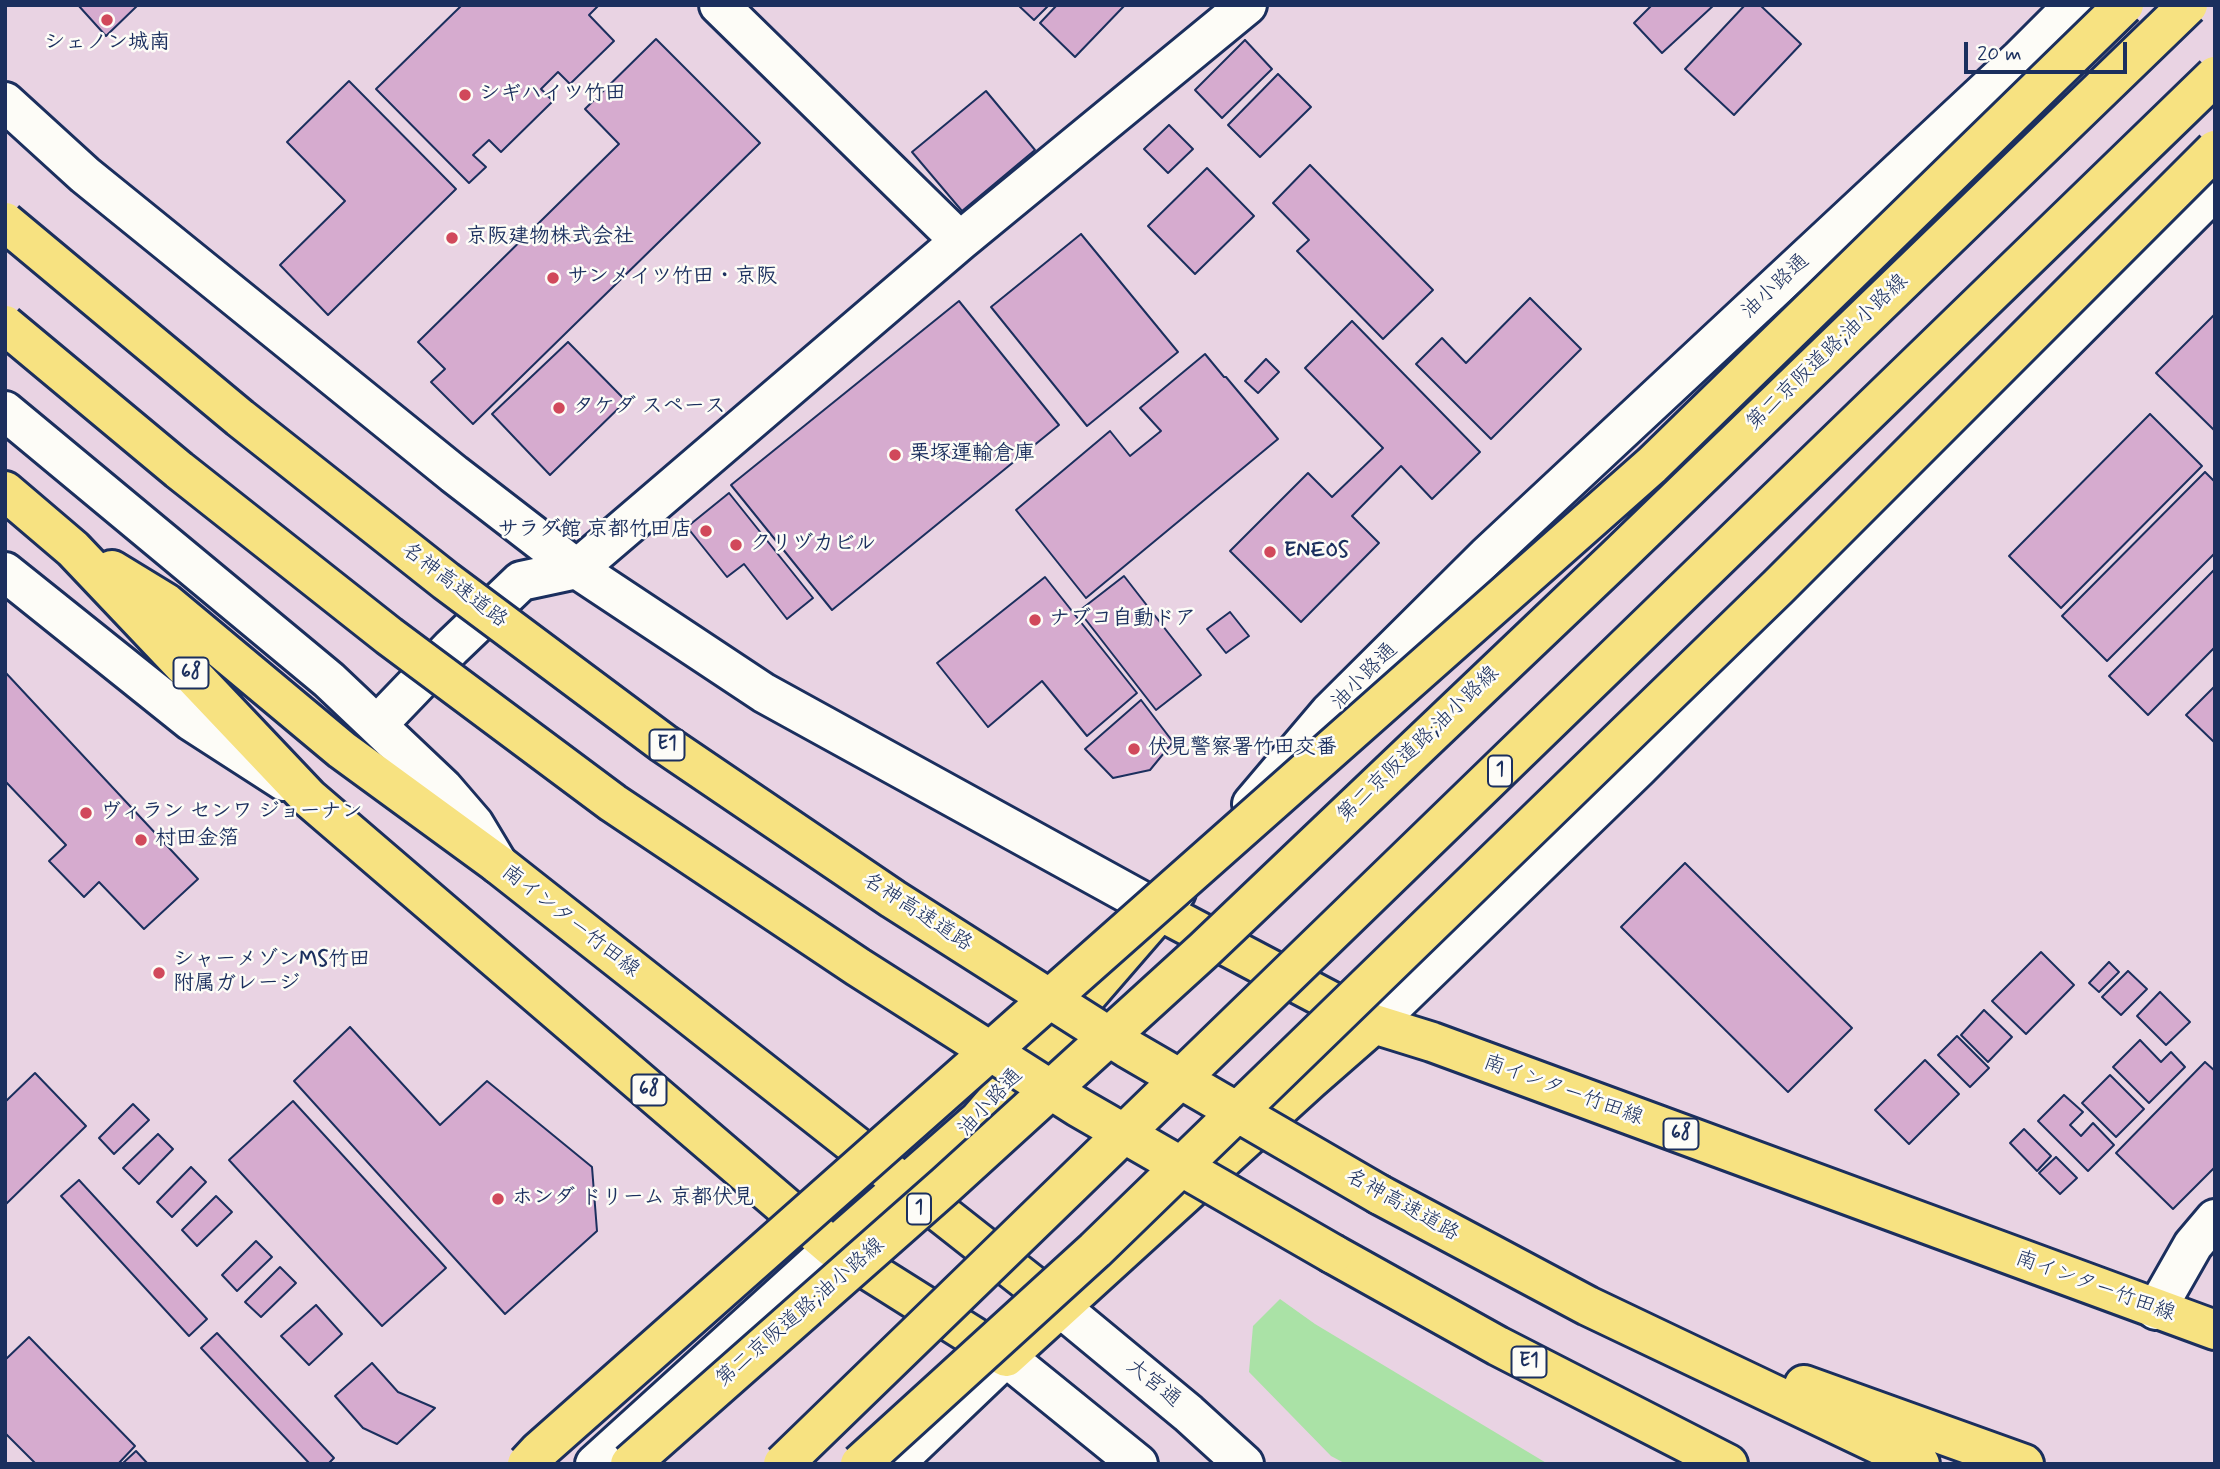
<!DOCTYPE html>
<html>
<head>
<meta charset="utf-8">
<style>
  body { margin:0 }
  #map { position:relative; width:2220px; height:1469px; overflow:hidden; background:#f1e4eb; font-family:Mynerve,sans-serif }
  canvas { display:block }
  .frame { position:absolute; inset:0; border:7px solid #1b2f5e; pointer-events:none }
  .scale { position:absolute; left:1964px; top:42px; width:163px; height:32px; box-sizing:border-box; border:4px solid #1b2f5e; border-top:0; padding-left:9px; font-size:21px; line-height:24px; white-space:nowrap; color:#1b2f5e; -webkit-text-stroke:5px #fdfcf7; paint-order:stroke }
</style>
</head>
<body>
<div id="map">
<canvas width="2220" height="1469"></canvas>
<div class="frame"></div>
<div class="scale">20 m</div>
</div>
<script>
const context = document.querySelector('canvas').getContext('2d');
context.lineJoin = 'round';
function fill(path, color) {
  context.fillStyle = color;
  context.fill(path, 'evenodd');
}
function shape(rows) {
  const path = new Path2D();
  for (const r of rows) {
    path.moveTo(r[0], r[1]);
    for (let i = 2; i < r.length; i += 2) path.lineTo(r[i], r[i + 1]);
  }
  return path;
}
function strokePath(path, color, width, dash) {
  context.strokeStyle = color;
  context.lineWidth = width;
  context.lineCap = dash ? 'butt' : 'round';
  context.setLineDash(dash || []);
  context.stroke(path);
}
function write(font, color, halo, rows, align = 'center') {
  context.font = font + ' Mynerve,"Klee One",sans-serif';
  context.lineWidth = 5;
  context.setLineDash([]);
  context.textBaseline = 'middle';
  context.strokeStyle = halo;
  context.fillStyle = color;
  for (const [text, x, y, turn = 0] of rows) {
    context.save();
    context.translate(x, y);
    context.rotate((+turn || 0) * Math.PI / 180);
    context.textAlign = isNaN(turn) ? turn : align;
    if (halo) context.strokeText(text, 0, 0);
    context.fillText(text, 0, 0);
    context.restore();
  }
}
fill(shape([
  [5,5,2215,5,2215,1464,5,1464]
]), '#e9d3e3');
fill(shape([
  [1280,1299,1315,1324,1548,1464,1346,1464,1331,1456,1249,1372,1253,1326]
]), '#aae2a6');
const building = shape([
  [78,5,138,5,106,36,78,5],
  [462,5,599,5,589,15,614,41,570,84,558,72,541,89,553,101,501,152,489,140,473,155,486,167,469,183,376,89,462,5],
  [1018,5,1049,5,1034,20,1018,5],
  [1057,5,1125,5,1075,57,1040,23,1057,5],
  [1652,5,1714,5,1662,53,1634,23,1652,5],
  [1745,5,1760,5,1801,44,1734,115,1685,69,1745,5],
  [656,39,760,143,473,424,431,382,445,369,418,342,619,144,585,109,656,39],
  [1245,40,1272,69,1222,118,1195,90,1245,40],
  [1278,74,1311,107,1260,157,1228,125,1278,74],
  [349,81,456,189,328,315,280,265,345,201,287,142,349,81],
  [986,91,1035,150,962,211,912,152,986,91],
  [1169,125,1193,149,1168,173,1144,149,1169,125],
  [1310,165,1433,290,1383,339,1297,251,1309,240,1273,203,1310,165],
  [1207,168,1254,216,1195,274,1148,226,1207,168],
  [1081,234,1178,352,1087,426,991,307,1081,234],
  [1530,298,1581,349,1491,439,1416,364,1442,338,1466,363,1530,298],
  [959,301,1059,425,832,610,731,485,959,301],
  [2215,314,2215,431,2156,373,2215,314],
  [1352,321,1480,452,1432,499,1401,466,1352,516,1379,543,1301,622,1230,551,1308,473,1332,497,1383,448,1305,368,1352,321],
  [568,342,626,401,550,475,492,414,568,342],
  [1205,354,1224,377,1226,377,1278,439,1086,598,1016,510,1110,431,1130,456,1161,431,1140,408,1205,354],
  [1266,359,1279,372,1258,393,1245,381,1266,359],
  [2150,414,2202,466,2061,608,2009,556,2150,414],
  [2205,472,2215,482,2215,553,2107,661,2062,616,2205,472],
  [729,493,813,598,787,619,744,564,727,577,687,527,729,493],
  [2215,569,2215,647,2148,715,2109,676,2215,569],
  [1124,576,1201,675,1156,710,1079,611,1124,576],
  [1045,577,1137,693,1087,736,1042,681,988,727,937,663,1045,577],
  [1230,612,1249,636,1226,653,1207,629,1230,612],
  [5,672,198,879,144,929,99,882,84,897,49,861,66,845,5,781,5,672],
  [2215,686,2215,743,2186,715,2215,686],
  [1141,700,1173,742,1150,770,1113,778,1085,749,1141,700],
  [1685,863,1852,1028,1788,1092,1621,927,1685,863],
  [2041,952,2074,985,2026,1034,1992,1001,2041,952],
  [2109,962,2119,972,2099,992,2089,983,2109,962],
  [2128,971,2147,989,2121,1015,2102,997,2128,971],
  [2160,992,2190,1022,2166,1045,2137,1016,2160,992],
  [1984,1010,2012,1037,1988,1062,1961,1035,1984,1010],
  [350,1027,440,1125,487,1081,592,1167,597,1231,505,1314,294,1081,350,1027],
  [1957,1036,1989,1068,1970,1087,1938,1055,1957,1036],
  [2140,1040,2161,1062,2171,1052,2185,1067,2149,1103,2113,1067,2140,1040],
  [1925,1060,1959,1094,1909,1144,1875,1110,1925,1060],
  [2205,1062,2215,1071,2215,1167,2173,1209,2116,1153,2205,1062],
  [35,1073,86,1126,5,1205,5,1102,35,1073],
  [2110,1075,2144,1109,2116,1137,2082,1103,2110,1075],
  [2064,1095,2083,1112,2070,1125,2081,1136,2093,1123,2114,1145,2088,1171,2038,1121,2064,1095],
  [293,1101,446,1268,382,1326,229,1160,293,1101],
  [133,1104,149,1120,114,1154,99,1138,133,1104],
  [2024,1129,2051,1156,2037,1171,2010,1143,2024,1129],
  [158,1134,173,1149,139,1184,123,1168,158,1134],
  [2056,1157,2077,1178,2060,1194,2039,1173,2056,1157],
  [191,1167,206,1182,172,1217,157,1202,191,1167],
  [79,1180,207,1319,189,1336,61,1196,79,1180],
  [216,1196,232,1212,197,1246,182,1230,216,1196],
  [256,1241,272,1257,237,1291,222,1275,256,1241],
  [280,1267,296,1283,261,1317,245,1302,280,1267],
  [316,1305,342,1334,309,1365,281,1336,316,1305],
  [217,1333,334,1458,328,1464,310,1464,201,1348,217,1333],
  [29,1337,135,1446,118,1464,36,1464,5,1433,5,1360,29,1337],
  [372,1363,398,1392,435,1408,397,1444,363,1428,335,1396,372,1363],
  [136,1451,148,1464,122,1464,136,1451]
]);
fill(building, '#d6abcf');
strokePath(building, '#1b2f5e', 2);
const minor = shape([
  [719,5,960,241],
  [5,411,329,680,443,788,474,824,498,864],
  [5,572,191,721,284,781],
  [377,725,451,648,521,581,577,569,960,241,1247,5],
  [2156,1310,2193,1245,2215,1219]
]);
const tertiary = shape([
  [5,102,85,175,454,474,577,569,764,693,1160,911,1176,892],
  [1252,804,1330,712,1487,556,2020,59,2074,5],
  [1374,1024,1638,768,2215,190],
  [1060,1307,1188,1413,1244,1464],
  [595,1464,833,1248],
  [894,1464,1006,1357,1138,1464]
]);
const primary = shape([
  [5,491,73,549,309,798,833,1248,1006,1357,1310,1080,1374,1024],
  [112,570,166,603,342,750,498,864,1060,1307],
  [833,1248,979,1120,1160,911,1374,1024,1432,1042,2215,1330]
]);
const motorway = shape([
  [1380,1195,1588,1306,1920,1464],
  [1333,1254,1498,1346,1728,1464],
  [1804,1385,2024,1464]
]);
strokePath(minor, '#1b2f5e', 44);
strokePath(tertiary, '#1b2f5e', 44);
strokePath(primary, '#1b2f5e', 44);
strokePath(motorway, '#1b2f5e', 44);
strokePath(minor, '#fdfcf7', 38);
strokePath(tertiary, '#fdfcf7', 38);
strokePath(primary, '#f7e281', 38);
strokePath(motorway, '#f7e281', 38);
const motorwayBridge = shape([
  [5,222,240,418,446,581,663,743,893,899,1127,1048,1380,1195],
  [5,325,179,470,389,636,613,803,858,967,1078,1107,1333,1254],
  [527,1464,539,1451,1652,465,2124,5],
  [630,1464,946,1185,1204,950,1616,558,2188,5],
  [783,1464,2215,76],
  [860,1464,1095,1250,1778,587,2215,150]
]);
strokePath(motorwayBridge, '#1b2f5e', 44, []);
strokePath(motorwayBridge, '#f7e281', 38);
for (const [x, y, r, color] of [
  [107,20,7,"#d1495b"],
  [465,95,7,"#d1495b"],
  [452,238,7,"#d1495b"],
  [553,278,7,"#d1495b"],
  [559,408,7,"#d1495b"],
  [895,455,7,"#d1495b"],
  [706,531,7,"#d1495b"],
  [736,545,7,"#d1495b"],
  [1270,552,7,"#d1495b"],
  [1035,620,7,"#d1495b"],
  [1134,749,7,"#d1495b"],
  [86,813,7,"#d1495b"],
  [141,840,7,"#d1495b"],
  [159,973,7,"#d1495b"],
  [498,1199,7,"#d1495b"]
]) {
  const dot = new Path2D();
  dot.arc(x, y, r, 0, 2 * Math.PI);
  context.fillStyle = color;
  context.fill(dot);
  strokePath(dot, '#fdfcf7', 2.5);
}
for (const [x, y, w] of [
  [191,673,35],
  [667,745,35],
  [1500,771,24],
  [649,1090,35],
  [1681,1134,35],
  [919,1209,24],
  [1529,1362,35]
]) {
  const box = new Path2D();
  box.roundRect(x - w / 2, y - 15.5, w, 31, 5);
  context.fillStyle = '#fdfcf7';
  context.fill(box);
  strokePath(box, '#1b2f5e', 2);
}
write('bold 19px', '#1b2f5e', null, [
  ["68",191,673],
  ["E1",667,745],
  ["1",1500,771],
  ["68",649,1090],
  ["68",1681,1134],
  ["1",919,1209],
  ["E1",1529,1362]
]);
write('bold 21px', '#1b2f5e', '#fdfcf7', [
  ["シェノン城南",107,44,"center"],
  ["シギハイツ竹田",479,95],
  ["京阪建物株式会社",466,238],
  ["サンメイツ竹田・京阪",567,278],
  ["タケダ スペース",573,408],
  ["栗塚運輸倉庫",909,455],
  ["サラダ館 京都竹田店",692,531,"right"],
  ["クリヅカビル",750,545],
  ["ENEOS",1284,552],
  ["ナブコ自動ドア",1049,620],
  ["伏見警察署竹田交番",1148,749],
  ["ヴィラン センワ ジョーナン",100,813],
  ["村田金箔",155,840],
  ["シャーメゾンMS竹田",173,961],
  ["附属ガレージ",173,985],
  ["ホンダ ドリーム 京都伏見",512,1199]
], 'left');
write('21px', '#1b2f5e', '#fdfcf7', [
  ["油小路通",1776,287,-43],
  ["第二京阪道路;油小路線",1828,353,-44],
  ["名神高速道路",454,586,37],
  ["油小路通",1365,677,-45],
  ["第二京阪道路;油小路線",1419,745,-44],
  ["名神高速道路",917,913,33],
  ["南インター竹田線",570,922,38],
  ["南インター竹田線",1563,1091,20],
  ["油小路通",991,1103,-47],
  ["名神高速道路",1402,1206,29],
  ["南インター竹田線",2095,1287,20],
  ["第二京阪道路;油小路線",801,1313,-41],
  ["大宮通",1153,1384,39]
]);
</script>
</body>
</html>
